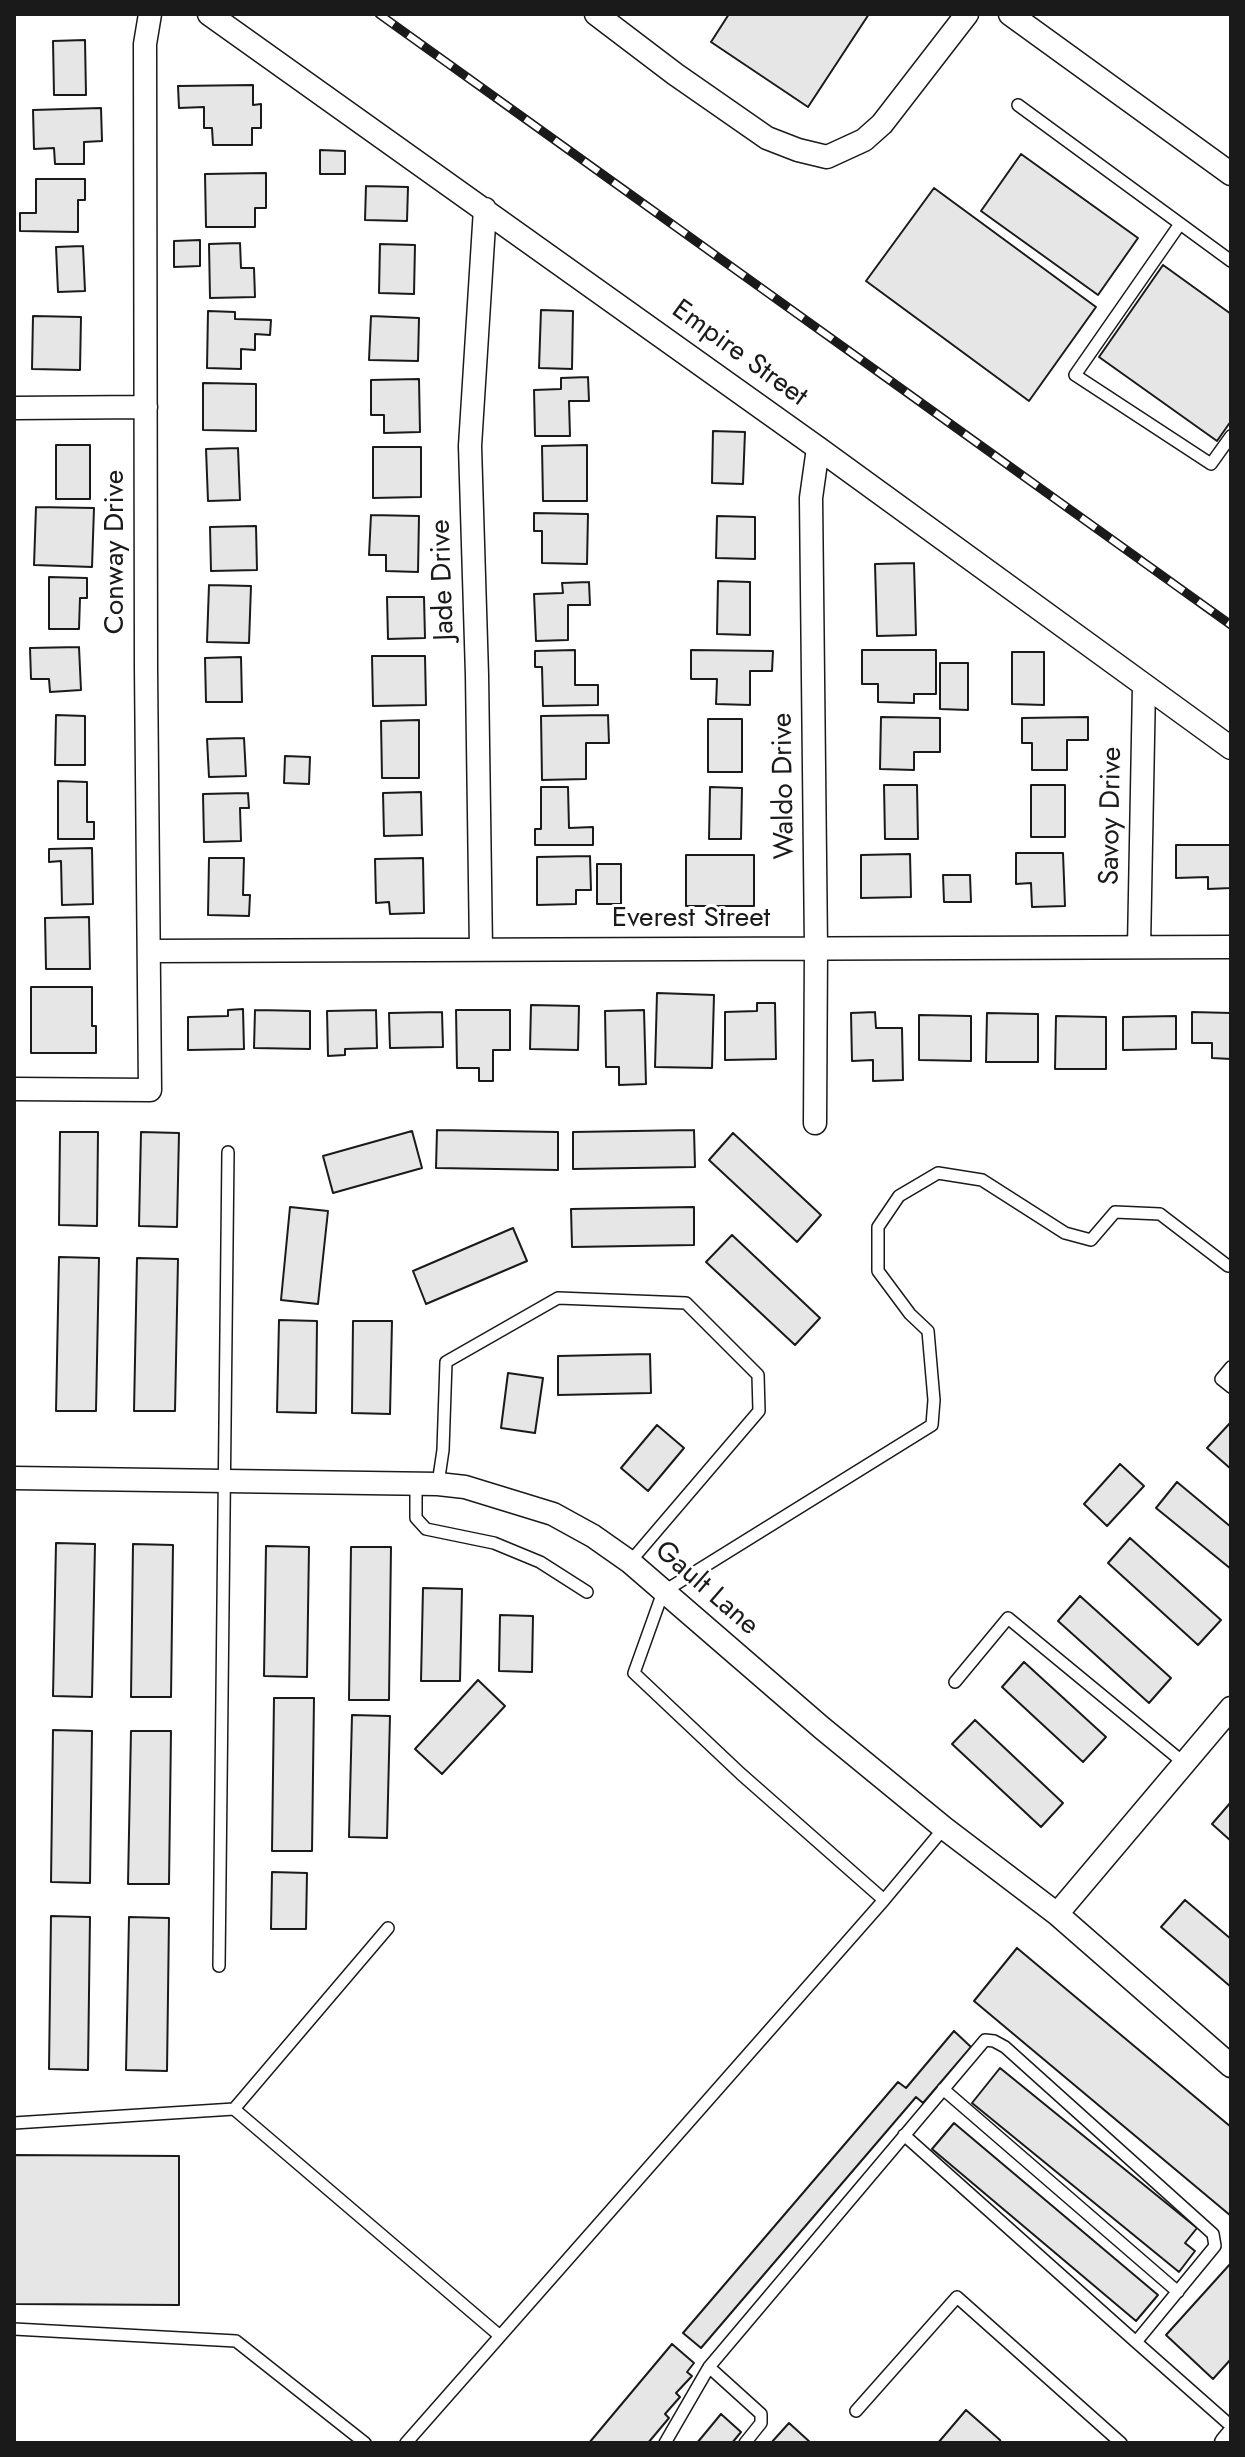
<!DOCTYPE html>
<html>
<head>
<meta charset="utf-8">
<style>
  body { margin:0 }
  #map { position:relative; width:1245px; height:2457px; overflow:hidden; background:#fff; font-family:Jost,sans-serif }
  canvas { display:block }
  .frame { position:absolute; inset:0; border:16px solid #1a1a1a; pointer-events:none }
</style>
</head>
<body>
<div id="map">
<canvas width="1245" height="2457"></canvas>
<div class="frame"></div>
</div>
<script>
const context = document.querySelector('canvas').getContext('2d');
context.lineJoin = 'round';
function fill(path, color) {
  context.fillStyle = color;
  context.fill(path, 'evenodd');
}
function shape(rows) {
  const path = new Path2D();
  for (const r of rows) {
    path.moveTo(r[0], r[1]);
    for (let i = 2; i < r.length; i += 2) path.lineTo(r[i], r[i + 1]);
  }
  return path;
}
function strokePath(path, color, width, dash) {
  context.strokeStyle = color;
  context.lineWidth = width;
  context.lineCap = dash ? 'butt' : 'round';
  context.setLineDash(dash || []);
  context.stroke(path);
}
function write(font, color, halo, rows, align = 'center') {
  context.font = font + ' Jost,sans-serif';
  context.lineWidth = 6;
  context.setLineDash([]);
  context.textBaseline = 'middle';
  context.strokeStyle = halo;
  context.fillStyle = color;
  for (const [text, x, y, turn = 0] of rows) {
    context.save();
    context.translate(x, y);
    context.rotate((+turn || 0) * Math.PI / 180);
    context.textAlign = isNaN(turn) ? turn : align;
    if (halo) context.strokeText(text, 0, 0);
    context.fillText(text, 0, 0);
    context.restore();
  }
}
const building = shape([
  [729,14,869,14,808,107,711,42,729,14],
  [85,40,86,95,54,95,53,41,85,40],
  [253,85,253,105,261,104,261,128,252,128,252,145,213,145,212,128,204,128,204,107,179,108,178,86,253,85],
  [101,108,102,141,84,142,84,164,55,164,54,148,34,149,33,110,101,108],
  [320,150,345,151,345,174,320,174,320,150],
  [1021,154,1138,238,1098,295,981,211,1021,154],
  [266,173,266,208,255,208,255,227,206,227,205,174,266,173],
  [36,179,85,179,85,200,78,200,78,232,20,231,20,213,36,213,36,179],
  [366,186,408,187,407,221,365,220,366,186],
  [934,188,1096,307,1029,401,866,281,934,188],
  [200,240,200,266,174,267,174,241,200,240],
  [240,243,241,268,254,268,255,297,210,298,209,244,240,243],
  [380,244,415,245,414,294,379,293,380,244],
  [83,246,85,291,58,292,56,247,83,246],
  [1163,265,1231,314,1231,421,1217,441,1099,357,1163,265],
  [541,310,573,311,572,369,539,368,541,310],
  [208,311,235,312,235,319,271,320,270,335,255,334,255,350,241,349,241,369,207,368,208,311],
  [33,316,81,317,80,370,32,369,33,316],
  [371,316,419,318,418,361,369,360,371,316],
  [588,377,589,401,569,401,570,436,535,436,534,390,561,389,561,378,588,377],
  [419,379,420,432,384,433,384,415,371,415,371,380,419,379],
  [203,383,256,384,256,431,203,430,203,383],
  [713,431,745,432,743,484,712,483,713,431],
  [56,445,90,445,90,499,56,499,56,445],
  [587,445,587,501,543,501,542,446,587,445],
  [373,447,421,447,421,497,373,498,373,447],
  [238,448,240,500,208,501,206,449,238,448],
  [36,507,94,508,92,567,34,565,36,507],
  [534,513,588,514,587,564,542,563,542,531,534,531,534,513],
  [371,515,419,516,418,572,386,571,386,555,369,555,371,515],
  [717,516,755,517,755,559,716,558,717,516],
  [256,526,257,570,211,571,210,527,256,526],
  [914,563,916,635,877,636,875,564,914,563],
  [49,577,87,578,87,598,80,598,79,629,49,629,49,577],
  [718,581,750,582,750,635,717,634,718,581],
  [589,582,590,605,568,605,568,640,536,641,534,594,563,593,562,583,589,582],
  [209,585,251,586,249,643,207,642,209,585],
  [387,597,424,597,425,638,388,639,387,597],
  [79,647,81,690,50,692,49,679,31,679,30,648,79,647],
  [575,650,575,685,598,685,598,705,543,706,542,667,535,667,535,651,575,650],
  [691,650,773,651,772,671,750,671,750,705,716,704,717,679,691,679,691,650],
  [862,650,936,650,936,694,914,694,914,703,878,702,878,684,862,684,862,650],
  [1012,652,1044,652,1044,705,1012,704,1012,652],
  [372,656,425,656,426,705,373,706,372,656],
  [241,657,242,702,206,702,205,658,241,657],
  [940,663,968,663,968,710,940,709,940,663],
  [56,715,85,716,85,765,55,765,56,715],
  [608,715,609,743,586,743,586,779,542,780,541,716,608,715],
  [881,717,940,718,940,752,914,752,914,770,880,769,881,717],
  [1088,717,1088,740,1067,740,1067,770,1032,770,1032,743,1022,743,1022,718,1088,717],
  [708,719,742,719,742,772,708,772,708,719],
  [419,720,419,778,382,778,381,721,419,720],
  [244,738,246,776,209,777,207,739,244,738],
  [285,756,310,757,309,784,284,783,285,756],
  [58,781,87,782,87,822,94,822,94,839,58,839,58,781],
  [884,785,917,785,918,839,885,839,884,785],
  [1031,785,1065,785,1065,837,1031,837,1031,785],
  [541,787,568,787,569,828,593,827,593,845,535,845,535,829,541,829,541,787],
  [710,787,742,788,741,839,709,839,710,787],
  [421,792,422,835,384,836,383,793,421,792],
  [248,793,249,808,240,808,241,841,204,842,203,794,248,793],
  [1176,845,1231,845,1231,888,1208,889,1208,877,1176,878,1176,845],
  [92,848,93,904,62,905,61,861,49,862,49,849,92,848],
  [1016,853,1063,853,1065,906,1032,907,1031,883,1016,884,1016,853],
  [910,854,911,897,861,898,861,855,910,854],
  [686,855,754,855,754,906,686,906,686,855],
  [590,856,591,890,576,890,576,904,537,905,537,857,590,856],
  [209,858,244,858,243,895,250,895,249,916,208,915,209,858],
  [423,858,424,913,390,914,389,902,376,903,375,859,423,858],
  [597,864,621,864,621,904,597,904,597,864],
  [943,875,970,875,971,902,944,902,943,875],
  [89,917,90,969,46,969,45,918,89,917],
  [31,987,92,987,92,1026,96,1026,96,1053,31,1053,31,987],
  [657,993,714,995,712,1068,655,1067,657,993],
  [757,1003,775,1003,776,1059,725,1060,725,1012,757,1011,757,1003],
  [531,1005,579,1006,578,1050,530,1049,531,1005],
  [243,1009,244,1049,188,1050,188,1017,228,1016,228,1010,243,1009],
  [255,1010,310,1011,310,1049,254,1048,255,1010],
  [376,1010,377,1048,345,1049,345,1055,328,1056,327,1011,376,1010],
  [456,1010,510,1010,510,1050,493,1050,493,1081,479,1081,479,1068,457,1068,456,1010],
  [644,1010,646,1084,619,1085,619,1067,606,1067,605,1011,644,1010],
  [442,1012,443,1047,390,1048,389,1013,442,1012],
  [875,1012,876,1028,902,1028,903,1080,873,1081,873,1060,852,1061,851,1013,875,1012],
  [1192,1012,1231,1013,1231,1059,1212,1058,1212,1043,1192,1043,1192,1012],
  [987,1013,1038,1014,1038,1062,986,1062,987,1013],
  [919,1015,971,1016,971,1061,919,1060,919,1015],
  [1056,1016,1106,1017,1106,1069,1055,1069,1056,1016],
  [1176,1016,1176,1049,1123,1050,1123,1017,1176,1016],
  [437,1130,558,1132,558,1170,436,1168,437,1130],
  [694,1130,695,1167,573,1169,573,1132,694,1130],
  [412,1131,422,1168,333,1193,323,1156,412,1131],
  [60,1132,98,1132,97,1226,59,1225,60,1132],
  [141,1132,179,1133,177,1227,139,1226,141,1132],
  [733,1133,821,1215,797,1242,709,1160,733,1133],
  [290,1207,328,1211,318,1304,281,1300,290,1207],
  [694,1207,694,1245,572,1247,571,1209,694,1207],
  [513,1228,527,1261,426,1304,413,1271,513,1228],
  [732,1235,820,1318,795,1345,706,1262,732,1235],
  [59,1257,99,1258,96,1411,56,1411,59,1257],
  [137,1258,178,1259,175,1411,134,1411,137,1258],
  [279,1320,317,1321,316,1413,277,1412,279,1320],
  [353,1321,392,1321,390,1414,352,1413,353,1321],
  [650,1354,651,1393,558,1395,558,1356,650,1354],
  [508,1373,543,1378,535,1433,501,1428,508,1373],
  [1230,1423,1231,1424,1231,1469,1207,1448,1230,1423],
  [657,1425,684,1448,648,1491,621,1468,657,1425],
  [1120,1464,1144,1486,1107,1526,1084,1504,1120,1464],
  [1177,1482,1231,1527,1231,1569,1156,1508,1177,1482],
  [1130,1538,1221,1620,1198,1645,1108,1563,1130,1538],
  [56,1543,95,1544,92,1697,53,1696,56,1543],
  [133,1544,173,1545,171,1697,131,1697,133,1544],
  [266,1546,309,1547,307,1677,264,1676,266,1546],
  [351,1547,391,1547,389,1700,349,1700,351,1547],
  [423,1588,462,1589,460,1681,421,1681,423,1588],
  [1080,1596,1171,1678,1149,1703,1058,1621,1080,1596],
  [500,1615,533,1616,532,1672,499,1671,500,1615],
  [1024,1662,1106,1737,1083,1762,1002,1687,1024,1662],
  [478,1680,505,1706,442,1774,415,1749,478,1680],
  [274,1698,314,1698,312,1851,272,1851,274,1698],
  [352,1715,390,1716,387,1838,349,1837,352,1715],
  [975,1720,1063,1803,1041,1827,952,1744,975,1720],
  [53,1730,92,1731,90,1883,51,1882,53,1730],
  [131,1731,171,1731,169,1884,128,1884,131,1731],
  [1231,1802,1231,1841,1212,1824,1231,1802],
  [272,1872,307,1873,306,1929,271,1929,272,1872],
  [1185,1900,1231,1939,1231,1987,1161,1927,1185,1900],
  [51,1916,90,1917,88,2070,49,2069,51,1916],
  [129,1917,169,1918,167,2071,126,2070,129,1917],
  [1017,1948,1231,2127,1231,2216,974,2001,1017,1948],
  [954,2031,971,2047,923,2103,916,2097,701,2348,683,2333,898,2082,906,2088,954,2031],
  [1000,2068,1197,2228,1185,2243,1195,2251,1179,2272,972,2103,1000,2068],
  [954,2123,1158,2295,1136,2321,932,2149,954,2123],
  [14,2155,179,2156,179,2305,14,2304,14,2155],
  [1231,2263,1231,2359,1213,2379,1166,2335,1231,2263],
  [672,2344,694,2363,687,2372,692,2376,676,2393,680,2397,665,2414,669,2418,648,2443,589,2443,672,2344],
  [966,2410,1000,2440,1001,2443,938,2443,966,2410],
  [721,2414,741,2432,732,2443,697,2443,721,2414],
  [789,2423,811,2443,771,2443,789,2423]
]);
fill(building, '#e6e6e6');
strokePath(building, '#1a1a1a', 2);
const service = shape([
  [1018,105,1231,261],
  [1180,224,1075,375,1211,464,1231,436],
  [1231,1367,1221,1379,1231,1387],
  [416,1484,416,1518,426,1529,494,1543,540,1562,587,1592],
  [438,1484,443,1450,446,1362,558,1298,686,1303,758,1375,759,1411,630,1562],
  [955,1682,1008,1618,1184,1763],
  [884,1900,741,1774,634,1673,663,1592,932,1425,934,1400,928,1331,910,1314,878,1271,878,1227,899,1196,938,1173,982,1180,1065,1233,1091,1240,1115,1212,1160,1214,1228,1266],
  [219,1966,228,1152],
  [943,2089,1178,2292],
  [234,2109,388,1928],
  [14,2123,234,2109,500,2336],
  [904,2135,1136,2342],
  [14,2329,236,2341,365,2443],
  [709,2367,761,2414,761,2423,745,2443],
  [856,2411,957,2297,1121,2443],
  [406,2443,884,1900,944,1828],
  [665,2443,709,2367,985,2040,994,2041,1005,2047,1213,2234,1215,2246,1136,2342,1231,2426]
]);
const minor = shape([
  [209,14,818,448,1231,748],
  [596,14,675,74,767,138,798,150,827,157,864,140,882,124,967,14],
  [1010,14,1231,174],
  [14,408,146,407],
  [1139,947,1144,686],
  [481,950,477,675,470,446,485,209],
  [150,951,1231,947],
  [14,1089,150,1090,146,668,145,44,150,14],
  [815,1123,816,948,811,498,818,448],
  [14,1478,438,1484,465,1487,553,1514,593,1536,630,1562,822,1728,944,1828,1057,1914,1231,2066],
  [1057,1914,1231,1708],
  [1226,2443,1231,2437]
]);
strokePath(service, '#1a1a1a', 14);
strokePath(minor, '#1a1a1a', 25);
strokePath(service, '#fff', 11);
strokePath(minor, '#fff', 22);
const rail = shape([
  [379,14,1231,625]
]);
strokePath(rail, '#1a1a1a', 9);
strokePath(rail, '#fff', 6, [18]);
write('28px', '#1a1a1a', '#fff', [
  ["Empire Street",739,354,36],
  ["Conway Drive",116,552,-90],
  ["Jade Drive",444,580,-92],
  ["Waldo Drive",785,786,-91],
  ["Savoy Drive",1112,816,-89],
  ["Everest Street",691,919],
  ["Gault Lane",706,1589,41]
]);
</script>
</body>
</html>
